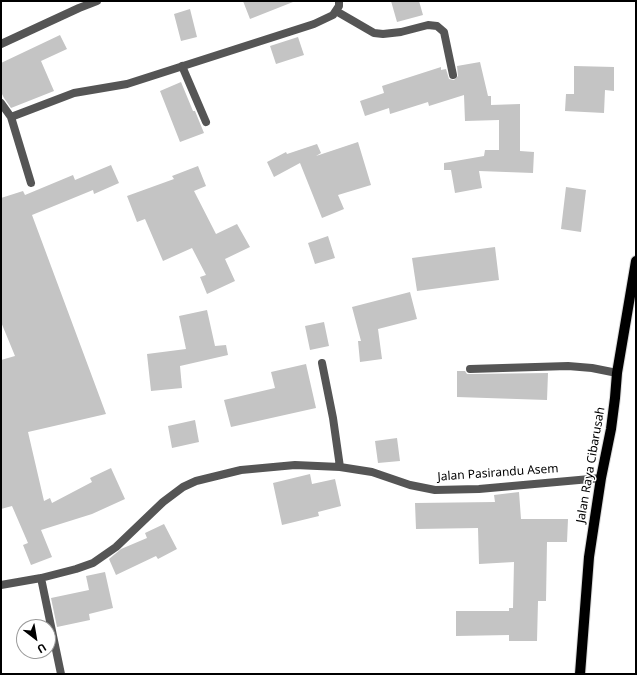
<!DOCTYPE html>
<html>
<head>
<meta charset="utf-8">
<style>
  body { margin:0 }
  #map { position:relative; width:637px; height:675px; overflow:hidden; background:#fff; font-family:"Noto Sans",sans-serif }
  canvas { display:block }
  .frame { position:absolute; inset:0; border:2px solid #000; pointer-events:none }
  .north { position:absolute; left:16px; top:619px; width:40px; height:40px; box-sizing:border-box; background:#fff; border:1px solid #999; border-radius:50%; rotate:149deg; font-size:11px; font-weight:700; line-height:16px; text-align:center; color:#000 }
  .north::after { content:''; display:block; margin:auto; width:14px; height:18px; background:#000; clip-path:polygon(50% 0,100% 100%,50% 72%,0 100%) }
</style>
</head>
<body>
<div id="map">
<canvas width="637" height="675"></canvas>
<div class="frame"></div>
<div class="north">U</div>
</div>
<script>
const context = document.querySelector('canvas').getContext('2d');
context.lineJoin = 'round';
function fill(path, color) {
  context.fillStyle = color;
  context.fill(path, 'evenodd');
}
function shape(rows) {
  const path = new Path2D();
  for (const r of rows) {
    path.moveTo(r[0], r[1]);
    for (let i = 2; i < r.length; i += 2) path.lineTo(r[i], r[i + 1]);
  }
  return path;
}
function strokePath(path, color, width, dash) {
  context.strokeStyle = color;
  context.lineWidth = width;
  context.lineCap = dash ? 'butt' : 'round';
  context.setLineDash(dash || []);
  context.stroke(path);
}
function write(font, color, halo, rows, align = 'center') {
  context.font = font + ' "Noto Sans",sans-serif';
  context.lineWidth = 3;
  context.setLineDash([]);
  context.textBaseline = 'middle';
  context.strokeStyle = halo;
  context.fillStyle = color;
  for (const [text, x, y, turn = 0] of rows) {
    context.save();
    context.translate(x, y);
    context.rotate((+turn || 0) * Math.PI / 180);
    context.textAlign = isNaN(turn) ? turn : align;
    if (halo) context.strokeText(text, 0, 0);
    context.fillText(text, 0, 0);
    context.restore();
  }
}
fill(shape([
  [243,1,292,1,293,2,250,19],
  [391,1,419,1,423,15,397,22],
  [190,9,197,37,181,41,174,14],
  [60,35,67,49,41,61,54,91,11,108,4,98,1,92,1,63],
  [298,37,304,55,276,64,270,46],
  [480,62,488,96,491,96,491,105,520,104,520,151,534,152,533,173,479,171,482,188,455,193,451,170,444,170,444,163,484,156,485,150,499,150,499,120,465,121,464,95,429,106,428,102,390,114,389,108,365,116,360,101,384,93,382,86,441,67,441,70,446,69,449,79,454,80,458,76,457,66],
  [574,66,614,67,614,91,605,90,604,113,565,111,566,94,574,94],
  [181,82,193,111,195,111,204,133,180,142,160,91],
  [358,142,371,185,338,195,344,209,322,218,300,163,274,177,267,162,286,152,287,154,317,144,321,153,316,156],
  [111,165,119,183,94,194,93,190,32,215,106,414,28,432,44,501,50,498,52,503,92,482,90,478,111,468,125,499,92,514,41,530,52,557,31,565,23,545,28,543,12,506,1,509,1,360,15,356,1,322,1,198,23,191,25,195,73,175,75,180],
  [198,166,206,186,194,191,216,234,237,224,250,247,225,259,235,281,207,294,200,277,206,275,192,248,163,261,145,219,137,222,127,196,174,179,172,176],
  [566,187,586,190,581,232,561,229],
  [328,236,335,258,315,264,308,243],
  [495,247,499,280,417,291,412,258],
  [410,292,417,319,378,329,382,359,360,362,358,341,361,341,352,307],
  [207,310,215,346,226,345,228,355,180,366,182,388,151,391,147,354,186,349,179,316],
  [324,322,329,346,310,350,305,326],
  [306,364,316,408,231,427,224,400,275,388,271,372],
  [457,371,465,371,467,374,470,374,548,373,547,400,457,397],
  [195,420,199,442,172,448,168,426],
  [397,438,400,461,378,463,375,441],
  [310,474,312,484,335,479,341,506,318,512,319,516,282,525,273,483],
  [519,492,521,519,568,519,567,542,547,542,546,601,538,601,537,641,509,641,509,635,456,636,456,611,509,611,509,608,513,608,514,562,479,564,478,528,416,529,415,503,495,502,494,495],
  [164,524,177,549,158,559,156,556,116,575,109,559,121,549,147,538,145,533],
  [105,572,113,608,89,614,90,620,57,627,51,598,89,590,86,576]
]), '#c4c4c4');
const primary = shape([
  [580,674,589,557,601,478,611,429,615,398,617,373,636,261]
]);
strokePath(primary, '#dbdbdb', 12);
strokePath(shape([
  [336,11,374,33,383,34,401,32,428,25,437,26,444,32,453,75],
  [1,44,79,8,97,1],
  [182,66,206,122],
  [1,103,11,117,74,93,127,84,314,24,333,15,339,6,339,1],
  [11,117,31,183],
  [322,363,333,418,340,467],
  [470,369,568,366,592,368,617,373],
  [41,578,61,674],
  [1,585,41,578,76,569,93,563,116,547,163,502,183,487,196,481,241,470,295,465,340,467,372,472,410,485,435,490,479,489,601,478]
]), '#555', 8);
strokePath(primary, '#000', 10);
write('12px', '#000', '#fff', [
  ["Jalan Raya Cibarusah",591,465,-80],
  ["Jalan Pasirandu Asem",498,473,-4]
]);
</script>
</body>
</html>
